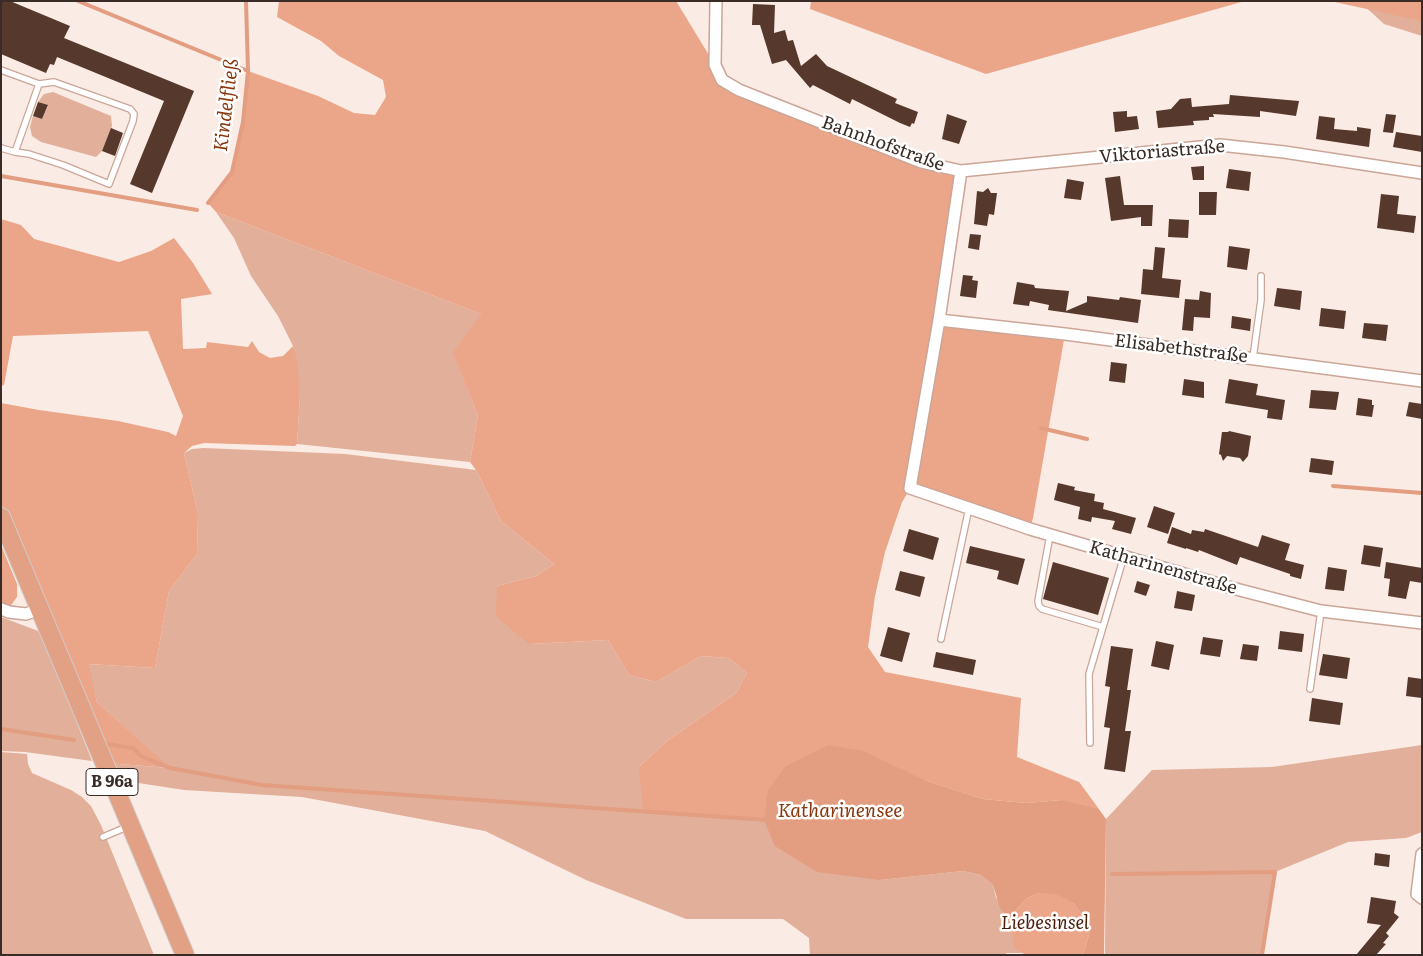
<!DOCTYPE html>
<html>
<head>
<meta charset="utf-8">
<style>
  body { margin:0 }
  #map { position:relative; width:1423px; height:956px; overflow:hidden; background:#faebe4; font-family:Literata,serif }
  canvas { display:block }
  .frame { position:absolute; inset:0; border:2px solid #392b25; pointer-events:none }
</style>
</head>
<body>
<div id="map">
<canvas width="1423" height="956"></canvas>
<div class="frame"></div>
</div>
<script>
const context = document.querySelector('canvas').getContext('2d');
context.lineJoin = 'round';
function fill(path, color) {
  context.fillStyle = color;
  context.fill(path, 'evenodd');
}
function shape(rows) {
  const path = new Path2D();
  for (const r of rows) {
    path.moveTo(r[0], r[1]);
    for (let i = 2; i < r.length; i += 2) path.lineTo(r[i], r[i + 1]);
  }
  return path;
}
function strokePath(path, color, width, dash) {
  context.strokeStyle = color;
  context.lineWidth = width;
  context.lineCap = dash ? 'butt' : 'round';
  context.setLineDash(dash || []);
  context.stroke(path);
}
function write(font, color, halo, rows, align = 'center') {
  context.font = font + ' Literata,serif';
  context.lineWidth = 5;
  context.setLineDash([]);
  context.textBaseline = 'middle';
  context.strokeStyle = halo;
  context.fillStyle = color;
  for (const [text, x, y, turn = 0] of rows) {
    context.save();
    context.translate(x, y);
    context.rotate((+turn || 0) * Math.PI / 180);
    context.textAlign = isNaN(turn) ? turn : align;
    if (halo) context.strokeText(text, 0, 0);
    context.fillText(text, 0, 0);
    context.restore();
  }
}
fill(shape([
  [1359,1,1422,1,1422,36,1384,24],
  [53,92,111,116,112,126,102,151,96,157,41,142,32,136,30,127,33,116,42,119,48,106,38,102,44,94],
  [216,212,481,314,457,362,478,416,470,462,297,444,300,396,293,346,278,316,251,276,234,238],
  [204,448,345,454,476,470,501,521,554,564,536,576,497,586,529,644,608,640,629,675,656,682,701,656,729,658,747,673,736,693,667,741,639,767,772,722,1079,782,1098,808,1062,800,924,780,880,880,963,871,981,875,993,885,996,898,1081,955,1027,955,1023,953,1006,953,1006,955,810,955,809,938,783,919,686,919,586,880,485,831,302,797,184,790,119,780,107,763,169,768,97,702,88,664,155,668,169,591,197,554,198,514,184,453,192,449],
  [1,617,41,632,92,761,25,752,1,751],
  [1422,745,1422,832,1406,838,1348,842,1275,872,1262,955,1105,955,1106,819,1152,770,1272,767],
  [1,752,27,754,28,764,32,773,71,790,82,797,91,806,101,825,154,955,1,955]
]), '#e2af9a');
fill(shape([
  [279,1,676,1,715,65,739,90,961,171,940,319,1065,334,1033,518,1030,528,910,489,902,502,885,552,875,596,868,647,885,672,1021,698,1017,757,1079,782,1098,808,1062,800,1026,803,983,799,924,780,768,790,764,820,643,810,639,767,667,741,736,693,747,673,729,658,701,656,656,682,629,675,608,640,529,644,496,616,497,586,536,576,554,564,501,521,476,470,470,462,478,416,453,353,481,314,216,212,208,203,232,172,243,122,248,71,318,96,354,113,375,115,386,97,383,80,339,56,321,41,277,17],
  [811,1,1245,1,986,74,810,9],
  [1330,1,1422,1,1422,21],
  [1,219,21,225,34,239,119,262,151,251,174,238,193,263,212,294,181,299,183,349,206,348,207,342,248,347,252,341,259,352,270,358,283,356,293,346,297,361,300,396,297,444,295,446,204,443,192,446,184,453,198,514,197,554,169,591,155,668,89,664,97,702,170,768,107,763,1,507,1,403,39,410,118,421,168,432,176,436,183,416,148,331,13,336,4,385,1,386],
  [1,545,17,584,17,597,9,608,1,605],
  [1040,893,1056,893,1074,904,1086,920,1090,931,1084,952,1081,955,1026,955,1015,949,1009,918,1027,898]
]), '#eba588');
fill(shape([
  [828,745,863,751,924,780,983,799,1026,803,1062,800,1098,808,1106,819,1104,955,1081,955,1084,952,1090,931,1086,920,1074,904,1056,894,1040,893,1027,898,1009,918,1000,908,993,885,981,875,963,871,880,880,817,872,775,846,764,820,768,790,786,766]
]), '#e39d81');
strokePath(shape([
  [78,1,248,71],
  [1,176,197,210],
  [208,203,232,172,243,122,248,71,246,1],
  [1041,428,1087,439],
  [1333,486,1422,493],
  [1,729,74,740],
  [106,744,133,748,141,756,170,768,262,785,767,820],
  [1112,874,1275,872,1262,955]
]), '#e39d81', 4);
fill(shape([
  [1,1,10,1,70,26,64,38,194,91,152,193,130,184,164,101,57,57,54,65,50,64,46,73,1,54],
  [753,4,775,5,774,33,785,30,788,41,793,40,801,66,816,54,827,66,897,99,895,103,918,112,914,124,912,123,910,127,900,123,852,99,850,104,813,85,810,88,786,60,772,64,760,25,752,25],
  [1230,95,1299,101,1296,116,1260,111,1260,117,1213,114,1214,117,1209,117,1209,120,1193,121,1194,125,1158,128,1156,111,1171,109,1180,99,1191,98,1192,107,1229,104],
  [38,102,48,105,42,119,33,116],
  [1127,111,1127,117,1137,116,1139,129,1115,132,1113,112],
  [947,114,967,121,959,144,942,139],
  [1386,114,1396,115,1393,133,1383,132],
  [1319,116,1335,118,1334,129,1357,131,1357,127,1371,129,1369,147,1316,139],
  [111,128,123,133,115,156,102,151],
  [1396,132,1422,136,1422,152,1393,147],
  [1204,166,1204,180,1193,180,1191,167],
  [1229,169,1251,172,1249,191,1226,188],
  [1120,176,1124,205,1153,205,1152,226,1141,226,1141,217,1111,221,1105,178],
  [1067,179,1084,182,1081,200,1064,198],
  [988,188,991,193,997,193,994,215,989,214,987,226,974,224,977,191,983,192],
  [1199,192,1217,192,1216,215,1199,215],
  [1381,194,1399,196,1397,214,1416,216,1414,233,1377,228],
  [1169,219,1189,220,1188,238,1168,237],
  [970,234,981,235,979,250,968,248],
  [1229,246,1250,249,1247,270,1227,267],
  [1155,247,1165,248,1162,278,1181,280,1179,298,1141,294,1143,269,1153,270],
  [963,275,973,276,972,280,978,281,976,298,960,296],
  [1017,282,1034,285,1035,288,1069,291,1066,311,1087,302,1087,296,1119,300,1120,297,1141,300,1138,323,1048,310,1049,305,1030,301,1029,306,1013,304],
  [1277,288,1302,291,1300,310,1274,306],
  [1200,291,1211,293,1210,318,1194,317,1193,331,1182,330,1185,299,1199,300],
  [1321,308,1346,311,1344,329,1319,326],
  [1232,316,1251,319,1250,331,1231,328],
  [1364,323,1388,325,1386,341,1362,338],
  [1111,362,1127,364,1125,383,1109,381],
  [1184,379,1204,382,1204,398,1182,395],
  [1229,379,1258,384,1256,395,1285,400,1282,420,1267,418,1268,410,1225,403],
  [1311,390,1339,392,1336,410,1309,408],
  [1358,398,1372,400,1372,405,1374,405,1372,417,1356,415],
  [1409,402,1422,404,1422,419,1406,416],
  [1229,431,1251,436,1248,456,1243,462,1240,458,1227,456,1223,461,1221,455,1219,454,1222,432,1228,432],
  [1311,458,1334,461,1332,475,1309,472],
  [1058,483,1075,487,1074,490,1095,494,1094,501,1104,503,1103,509,1136,518,1131,534,1112,529,1115,521,1092,517,1091,522,1078,519,1080,507,1054,500],
  [1154,506,1175,513,1168,534,1147,527],
  [1172,527,1191,534,1192,530,1204,532,1205,529,1258,547,1262,535,1290,544,1285,560,1304,565,1301,579,1290,576,1290,574,1240,557,1237,565,1199,550,1198,552,1186,548,1186,549,1167,543],
  [909,529,939,538,933,560,903,551],
  [1364,545,1383,548,1380,567,1361,564],
  [970,546,1025,559,1018,585,997,579,999,571,966,563],
  [1053,562,1109,578,1098,615,1043,599],
  [1386,562,1422,568,1422,583,1410,581,1406,599,1388,596,1390,579,1384,578],
  [1328,567,1347,570,1344,591,1325,589],
  [900,571,925,577,920,597,895,590],
  [1137,581,1150,585,1146,596,1134,592],
  [1177,591,1195,595,1192,611,1174,608],
  [888,627,910,633,902,662,880,656],
  [1280,631,1304,634,1302,652,1278,649],
  [1203,637,1223,640,1220,657,1200,654],
  [1156,641,1174,645,1169,670,1151,666],
  [1243,644,1259,646,1257,661,1240,659],
  [1111,646,1133,649,1127,690,1131,690,1125,731,1131,731,1125,772,1104,769,1110,728,1104,727,1110,687,1105,686],
  [936,652,976,660,973,675,933,667],
  [1323,654,1350,658,1347,679,1319,675],
  [1408,677,1422,679,1422,698,1406,696],
  [1312,698,1343,703,1340,725,1309,721],
  [1375,853,1390,855,1389,867,1374,865],
  [1371,897,1396,901,1394,913,1399,917,1386,933,1389,936,1383,943,1386,944,1376,955,1356,955,1381,925,1367,923]
]), '#56382c');
const service = shape([
  [1,70,39,84,54,82,130,109,134,114,133,121,109,184,63,165,29,154,15,152,1,148],
  [15,152,39,84],
  [1253,358,1261,300,1261,276],
  [1050,535,1038,601,1039,606,1042,609,1103,627],
  [941,639,969,508],
  [1310,689,1321,611],
  [1090,743,1089,674,1124,556],
  [103,837,129,826]
]);
const minor = shape([
  [716,1,715,65,722,80,739,90,921,162,961,171,939,320,910,488,1030,529,1232,588,1321,611,1422,623],
  [961,171,1220,145,1284,152,1422,173],
  [939,320,1065,334,1422,381],
  [1,609,9,612,26,614,40,609],
  [1422,854,1417,894,1422,898]
]);
const primary = shape([
  [1,517,185,955]
]);
strokePath(service, '#cba698', 8);
strokePath(minor, '#cba698', 14);
strokePath(primary, '#cfcccb', 20);
strokePath(service, '#fff', 5.5);
strokePath(minor, '#fff', 11);
strokePath(primary, '#e2a185', 18);
for (const [x, y, w] of [
  [112,782,52]
]) {
  const box = new Path2D();
  box.roundRect(x - w / 2, y - 13.5, w, 27, 4);
  context.fillStyle = '#fff';
  context.fill(box);
  strokePath(box, '#392b25', 1);
}
write('bold 16px', '#392b25', null, [
  ["B 96a",112,782]
]);
write('18px', '#392b25', '#fff', [
  ["Bahnhofstraße",883,144,20],
  ["Viktoriastraße",1162,152,-5],
  ["Elisabethstraße",1181,349,7],
  ["Katharinenstraße",1163,568,16]
]);
write('italic 18px', '#481c08', '#fff', [
  ["Liebesinsel",1045,924]
]);
write('italic 19px', '#89370d', '#fff', [
  ["Kindelfließ",227,105,-83],
  ["Katharinensee",840,811]
]);
</script>
</body>
</html>
